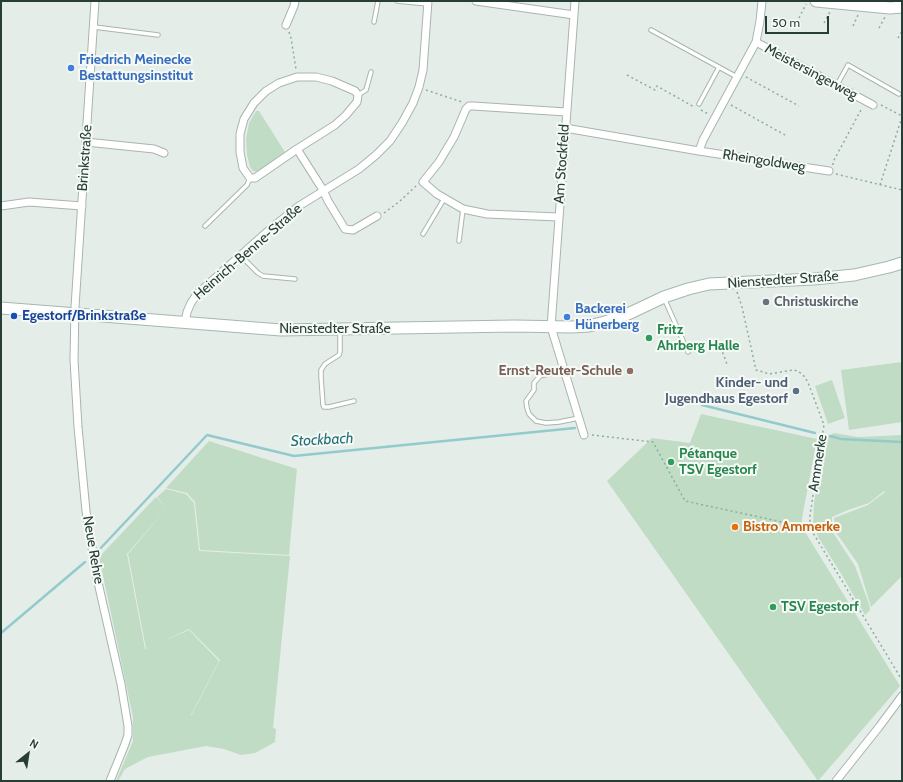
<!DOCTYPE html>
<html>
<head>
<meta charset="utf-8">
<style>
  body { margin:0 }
  #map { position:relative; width:903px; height:782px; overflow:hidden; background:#e5ede9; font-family:Cabin,sans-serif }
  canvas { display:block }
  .frame { position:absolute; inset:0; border:2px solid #263e35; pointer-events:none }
  .north { position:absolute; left:8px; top:734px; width:40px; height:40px; -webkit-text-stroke:3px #f6faf7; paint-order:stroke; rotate:30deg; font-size:11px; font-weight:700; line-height:16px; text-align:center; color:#263e35 }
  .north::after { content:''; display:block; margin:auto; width:14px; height:18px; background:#263e35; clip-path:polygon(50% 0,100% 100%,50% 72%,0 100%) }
  .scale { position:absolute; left:765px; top:16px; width:64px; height:18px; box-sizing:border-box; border:2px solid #263e35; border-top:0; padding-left:5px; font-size:12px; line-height:14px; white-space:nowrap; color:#263e35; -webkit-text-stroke:3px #f6faf7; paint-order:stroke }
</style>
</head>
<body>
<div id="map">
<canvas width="903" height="782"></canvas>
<div class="frame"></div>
<div class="north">N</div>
<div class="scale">50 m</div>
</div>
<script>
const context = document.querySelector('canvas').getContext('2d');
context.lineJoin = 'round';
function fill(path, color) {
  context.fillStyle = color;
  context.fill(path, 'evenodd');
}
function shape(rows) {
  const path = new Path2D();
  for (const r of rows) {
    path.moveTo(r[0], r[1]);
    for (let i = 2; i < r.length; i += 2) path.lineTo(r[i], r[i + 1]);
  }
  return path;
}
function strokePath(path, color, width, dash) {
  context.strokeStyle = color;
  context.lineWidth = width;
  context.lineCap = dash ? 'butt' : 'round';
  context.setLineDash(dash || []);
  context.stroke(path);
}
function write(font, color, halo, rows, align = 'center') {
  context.font = font + ' Cabin,sans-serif';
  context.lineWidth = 4;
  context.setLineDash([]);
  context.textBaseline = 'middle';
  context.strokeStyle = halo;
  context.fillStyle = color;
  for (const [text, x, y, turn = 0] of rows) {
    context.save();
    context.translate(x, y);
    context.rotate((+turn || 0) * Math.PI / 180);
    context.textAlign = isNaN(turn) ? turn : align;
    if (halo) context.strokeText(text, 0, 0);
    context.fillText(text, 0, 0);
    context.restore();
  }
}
fill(shape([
  [256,111,259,111,285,152,258,172,253,171,250,167,247,155,246,139,249,123],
  [902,362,902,422,849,430,841,370],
  [832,380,845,418,828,424,815,386],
  [701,414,817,439,802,518,802,527,900,686,818,781,607,481,652,438,690,443],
  [834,433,858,437,902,435,902,576,871,607,858,564,835,531,834,518,868,505,885,492,900,504,884,491,869,503,848,510,832,517,832,531,855,566,869,604,870,610,865,615,840,572,818,537,813,522,814,503,825,439],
  [209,441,297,469,289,555,200,550,195,502,187,493,166,488],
  [166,489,186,494,194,503,199,551,290,556,273,728,276,729,275,742,255,753,241,755,224,749,206,746,148,757,125,769,118,781,116,781,133,741,133,717,99,557,156,497,167,508,127,554,145,649,146,649,128,554,167,508,157,497],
  [189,629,220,660,191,716,191,715,219,661,189,630,162,642]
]), '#c1dcc5');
strokePath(shape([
  [702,405,815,433],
  [830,436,841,439,902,442],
  [98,551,207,435,294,456,575,428],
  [1,633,85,562]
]), '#93cacc', 2.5);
const lane = shape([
  [397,1,428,4],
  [374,22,378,1],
  [94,27,158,35],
  [651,30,737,77],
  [837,85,848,65,899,94],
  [358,95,366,90,371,72],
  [699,104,719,67],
  [205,226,247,185,250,178],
  [423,234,444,199],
  [459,241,463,209],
  [241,256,258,273,263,276,295,279],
  [664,298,688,352],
  [340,330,340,352,339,355,325,364,321,370,321,377,323,405,324,407,329,407,354,401],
  [552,373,540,376,534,383,534,390,526,401,527,408,529,414,536,421,546,423,559,422,579,418]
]);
const street = shape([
  [95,1,75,307,74,360,78,427,86,511,97,578,121,684,128,726,128,735,125,744,110,781],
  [476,1,574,15],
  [575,1,551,327,584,435],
  [286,25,294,6,295,1],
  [756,42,873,105],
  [565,128,699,151,703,140,756,42,760,21,762,1],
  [86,142,154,149,164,153],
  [297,149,335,125,346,115,357,102,358,95,355,91,332,81,316,77,297,77,279,83,266,91,254,103,244,119,240,134,240,152,243,168,250,178,255,178,297,149,323,190,328,201,345,229,353,230,377,216],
  [699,151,829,171],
  [1,206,29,202,82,206],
  [558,217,487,214,463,209,437,194,423,182,439,162,454,137,466,109,469,106,473,106,566,112],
  [185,323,187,312,191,303,197,294,269,230,299,206,359,169,376,155,390,141,402,123,413,103,419,87,423,70,428,1],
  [836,781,879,727,902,696]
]);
const secondary = shape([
  [816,1,890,8,902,7],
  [1,308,281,330,514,326,571,327,589,326,605,322,628,314,664,297,688,289,709,284,814,279,854,275,889,267,902,263]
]);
strokePath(lane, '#a8b5af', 5.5);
strokePath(street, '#a8b5af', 9);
strokePath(secondary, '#a5b8af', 13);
strokePath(shape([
  [799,18,806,4],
  [824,23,830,12],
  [853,26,858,15],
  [879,28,885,17],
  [289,32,291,38,296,69],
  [898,38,902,31],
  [627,75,655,90,657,86,694,107],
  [746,77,799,106],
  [426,90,462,102],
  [731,105,785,135],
  [881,105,902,116],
  [701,110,708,114],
  [833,165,833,162,862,108],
  [836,174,902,190],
  [880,185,902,117],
  [384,213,400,201,416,186],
  [737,292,742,307,756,370,763,372,769,374,793,370,798,371,805,377,809,385,824,425,810,515,810,528,902,680],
  [719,343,727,364],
  [592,435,653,442,685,501,810,528]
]), '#89ae9e', 1.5, [2, 3]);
strokePath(lane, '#fff', 3.5);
strokePath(street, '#fff', 7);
strokePath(secondary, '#fff', 11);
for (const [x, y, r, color] of [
  [71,68,4,"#3f7fe0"],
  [766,302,4,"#6b7280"],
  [14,316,4,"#1a4fb4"],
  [567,317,4,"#3f7fe0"],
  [649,338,4,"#2e9e5b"],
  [630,371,4,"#8d6e63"],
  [796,391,4,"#5c6f8a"],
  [671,462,4,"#2e9e5b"],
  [735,527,4,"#e8710a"],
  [773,607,4,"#2e9e5b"]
]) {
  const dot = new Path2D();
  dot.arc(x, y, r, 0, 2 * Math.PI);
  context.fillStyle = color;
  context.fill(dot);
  strokePath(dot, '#f6faf7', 1.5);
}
write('bold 14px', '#366cbe', '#f6faf7', [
  ["Friedrich Meinecke",79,60],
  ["Bestattungsinstitut",79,76],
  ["Backerei",575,309],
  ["Hünerberg",575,325]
], 'left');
write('14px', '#263e35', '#f6faf7', [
  ["Meistersingerweg",811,72,28],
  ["Brinkstraße",85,158,-86],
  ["Rheingoldweg",764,161,9],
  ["Am Stockfeld",562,164,-86],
  ["Heinrich-Benne-Straße",248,252,-41],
  ["Nienstedter Straße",783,280,-4],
  ["Nienstedter Straße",335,329],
  ["Ammerke",818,463,-81],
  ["Neue Rehre",93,550,80]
]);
write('bold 14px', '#5b616d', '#f6faf7', [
  ["Christuskirche",774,302]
], 'left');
write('bold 14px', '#164399', '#f6faf7', [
  ["Egestorf/Brinkstraße",22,316]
], 'left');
write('bold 14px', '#27864d', '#f6faf7', [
  ["Fritz",657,330],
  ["Ahrberg Halle",657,346],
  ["Pétanque",679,454],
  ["TSV Egestorf",679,470],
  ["TSV Egestorf",781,607]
], 'left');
write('bold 14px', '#785e54', '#f6faf7', [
  ["Ernst-Reuter-Schule",622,371]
], 'right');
write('bold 14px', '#4e5e75', '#f6faf7', [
  ["Kinder- und",788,383],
  ["Jugendhaus Egestorf",788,399]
], 'right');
write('bold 14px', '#c56008', '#f6faf7', [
  ["Bistro Ammerke",743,527]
], 'left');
write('italic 15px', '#257074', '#f6faf7', [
  ["Stockbach",322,440,-3]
]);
</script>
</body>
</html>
